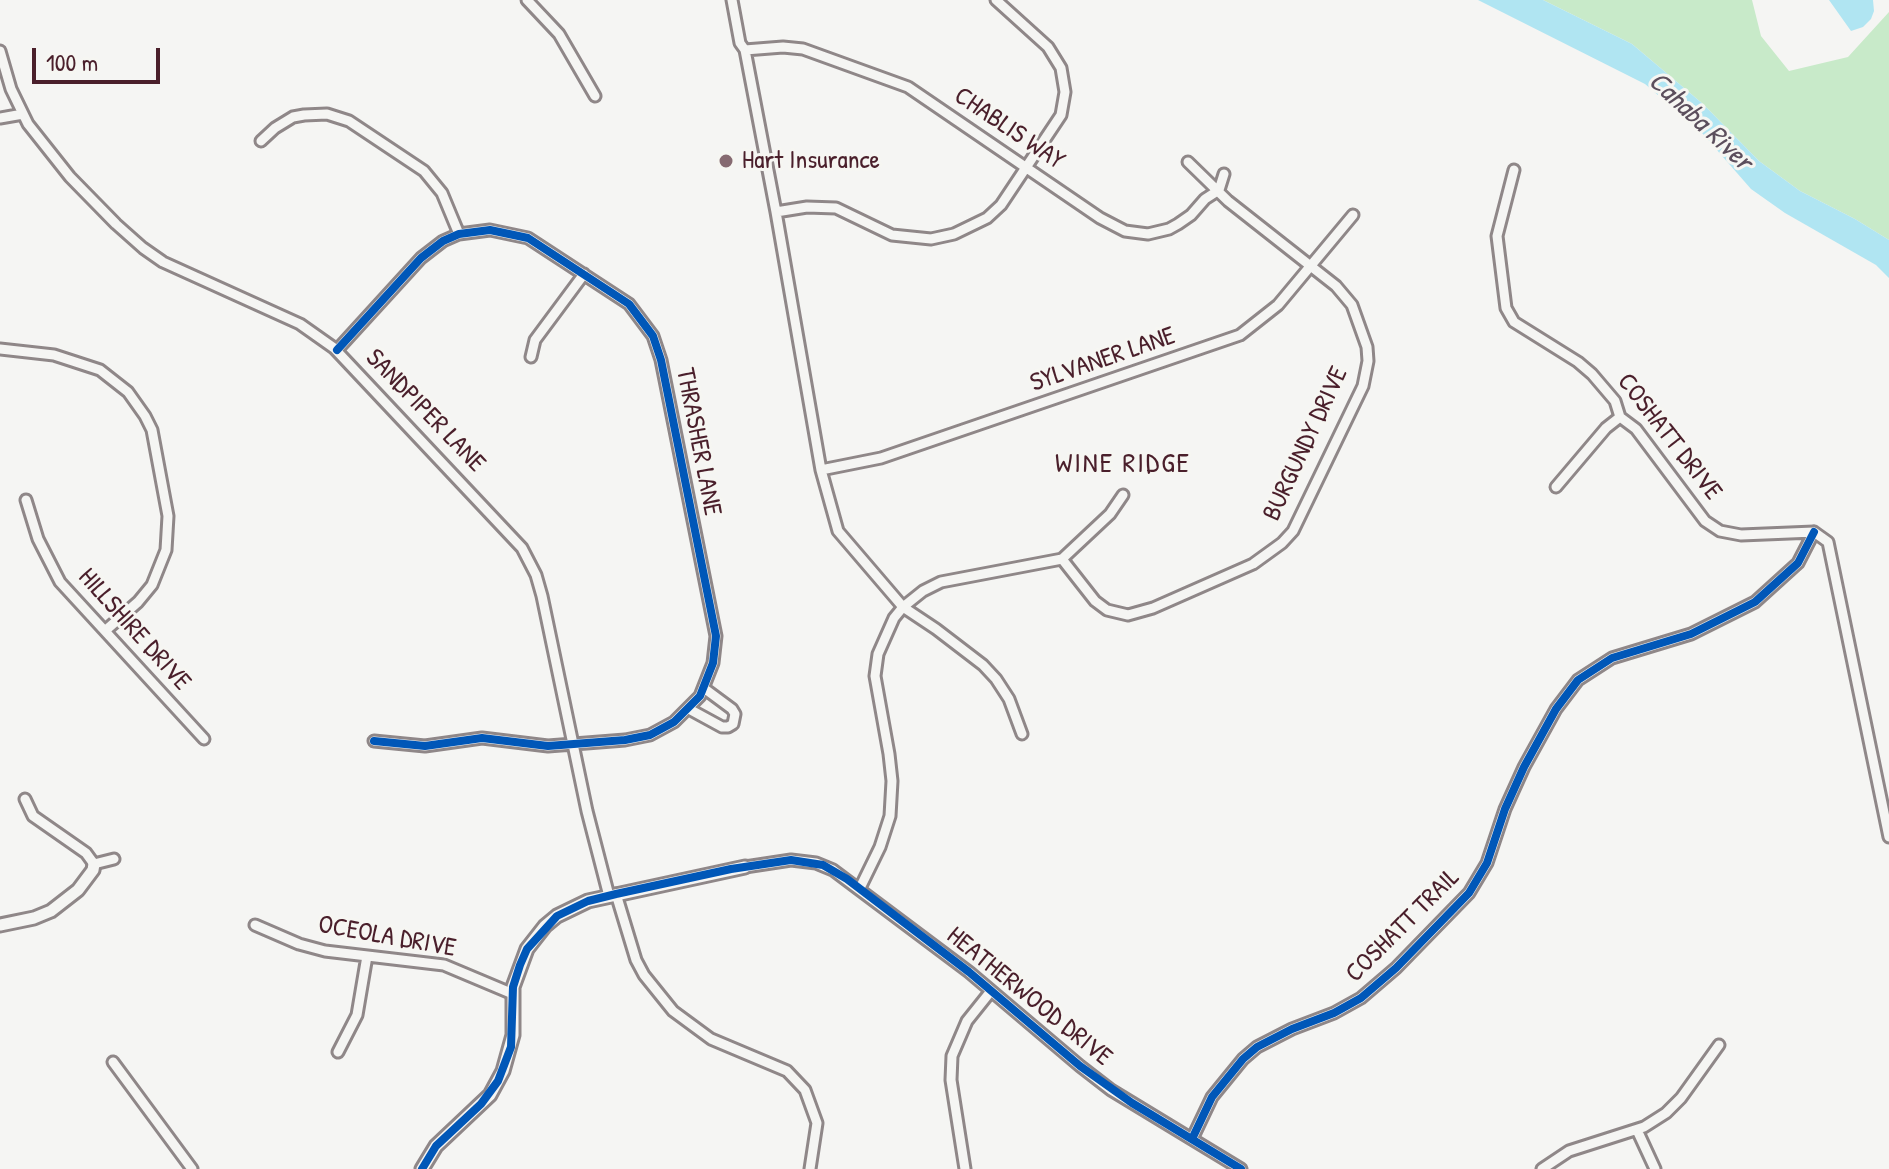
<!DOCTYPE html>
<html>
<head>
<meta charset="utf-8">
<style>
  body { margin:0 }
  #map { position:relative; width:1889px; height:1169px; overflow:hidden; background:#f5f5f3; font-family:"Patrick Hand",sans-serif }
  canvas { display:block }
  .scale { position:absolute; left:32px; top:48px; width:128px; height:36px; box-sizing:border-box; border:4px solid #4a1f2b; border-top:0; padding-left:10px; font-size:24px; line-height:28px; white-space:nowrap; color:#4a1f2b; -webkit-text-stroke:6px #f6f6f2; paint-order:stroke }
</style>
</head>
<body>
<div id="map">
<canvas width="1889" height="1169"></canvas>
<div class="scale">100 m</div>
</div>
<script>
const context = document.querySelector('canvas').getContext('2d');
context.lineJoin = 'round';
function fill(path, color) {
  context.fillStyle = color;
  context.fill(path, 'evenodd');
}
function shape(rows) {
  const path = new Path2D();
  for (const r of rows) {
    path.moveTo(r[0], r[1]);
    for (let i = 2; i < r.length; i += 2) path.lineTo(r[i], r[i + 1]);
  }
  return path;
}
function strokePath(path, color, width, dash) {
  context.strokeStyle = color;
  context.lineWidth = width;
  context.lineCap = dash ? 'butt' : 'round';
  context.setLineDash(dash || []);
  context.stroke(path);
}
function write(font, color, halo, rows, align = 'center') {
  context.font = font + ' "Patrick Hand",sans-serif';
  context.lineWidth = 6;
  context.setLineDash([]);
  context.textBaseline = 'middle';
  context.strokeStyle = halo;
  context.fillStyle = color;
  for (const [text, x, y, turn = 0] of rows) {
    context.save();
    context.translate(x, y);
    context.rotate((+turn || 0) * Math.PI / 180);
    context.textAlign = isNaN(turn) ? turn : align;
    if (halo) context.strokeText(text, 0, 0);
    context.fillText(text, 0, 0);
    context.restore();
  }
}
fill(shape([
  [1543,0,1752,0,1761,36,1789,71,1848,57,1889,12,1889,240,1855,219,1800,191,1759,161,1703,104,1632,44]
]), '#c8eac9');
fill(shape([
  [1478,0,1543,0,1632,44,1703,104,1759,161,1800,191,1855,219,1889,240,1889,278,1876,265,1785,213,1751,189,1702,133,1645,84],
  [1829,0,1873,0,1874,11,1871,19,1863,27,1851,31]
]), '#b0e5f2');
const minor = shape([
  [527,0,559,34,595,96],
  [732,0,740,43,745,50,776,212,821,470,838,531,903,607,936,629,983,665,996,679,1009,699,1022,734],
  [745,50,783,47,803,49,908,87,1100,218,1125,231,1148,234,1169,229,1178,224,1191,215,1205,199,1219,190,1224,174],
  [0,51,11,89,28,124,70,177,116,224,143,248,163,262,300,324,334,348,522,548,536,575,542,596,587,811,609,896],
  [0,118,23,114],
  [261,141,275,128,293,117,304,115,327,114,349,121,424,171,442,193,459,234],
  [1514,170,1497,236,1506,308,1514,322,1578,362,1592,374,1615,401,1620,417,1636,429,1705,521,1720,531,1741,535,1814,532,1828,542,1889,837],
  [776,212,807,207,836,208,892,235,931,239,954,234,987,218,1001,205,1061,115,1065,92,1061,68,1048,47,996,0],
  [0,349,54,355,100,370,128,392,145,416,152,430,168,516,166,550,152,585,138,602,106,630],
  [337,350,421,258,443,241,459,234,490,230,528,238,629,304,653,336,661,360,716,636,713,663,700,696,674,722,650,735,625,740,548,746,482,738,425,746,374,741],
  [531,357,535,340,584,274],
  [821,470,881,458,1240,335,1278,305,1353,215],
  [1556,487,1606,428,1620,417],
  [26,500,38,539,60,582,204,739],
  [1062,559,1095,601,1107,610,1128,615,1153,608,1253,564,1282,543,1293,531,1363,386,1368,361,1367,347,1352,305,1336,286,1228,201,1188,162],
  [689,709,722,727,728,727,733,724,735,714,732,709,705,689],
  [25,799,33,816,86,853,94,864,114,859],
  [745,867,791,860,816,863,833,870,969,972,1080,1066,1111,1090,1241,1169],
  [860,888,880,847,890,816,892,781,889,754,875,676,878,654,894,618,903,607,923,591,941,582,1062,559,1110,514,1123,495],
  [616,894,636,960,644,975,673,1011,711,1039,787,1071,805,1090,817,1123,810,1169],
  [255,925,299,944,325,951,444,965,513,994],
  [338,1052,357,1015,367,956],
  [113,1062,192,1169],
  [1637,1130,1655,1169],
  [1192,1139,1212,1097,1243,1059,1257,1047,1292,1029,1334,1013,1361,998,1396,968,1469,893,1487,863,1505,809,1524,767,1556,709,1578,680,1612,658,1691,634,1755,602,1798,563,1814,532],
  [965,1169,951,1080,952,1056,967,1021,991,991],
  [1542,1169,1569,1151,1644,1127,1666,1113,1681,1098,1719,1045]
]);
const tertiary = shape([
  [0,925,34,918,51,911,78,890,93,870,94,864],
  [422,1169,436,1146,490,1095,503,1071,513,1035,513,987,527,949,545,926,557,916,588,901,745,867]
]);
strokePath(minor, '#8f8788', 15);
strokePath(tertiary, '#8f8788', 17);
strokePath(minor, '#f5f5f3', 9);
strokePath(tertiary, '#f5f5f3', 11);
strokePath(shape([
  [337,350,421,258,443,241,459,234,490,230,528,238,629,304,653,336,661,360,716,636,713,663,700,696,674,722,650,735,625,740,548,746,482,738,425,746,374,741],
  [1192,1139,1212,1097,1243,1059,1257,1047,1292,1029,1334,1013,1361,998,1396,968,1469,893,1487,863,1505,809,1524,767,1556,709,1578,680,1612,658,1691,634,1755,602,1798,563,1814,532],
  [422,1169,436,1146,481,1104,498,1081,511,1047,513,987,520,965,527,949,557,916,588,901,616,894,731,869,791,860,823,865,847,879,969,972,1080,1066,1132,1103,1241,1169]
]), '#0057b8', 8);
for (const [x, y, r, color] of [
  [726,161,8,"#866a71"]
]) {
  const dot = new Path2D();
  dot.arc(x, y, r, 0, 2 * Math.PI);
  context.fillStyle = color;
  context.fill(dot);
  strokePath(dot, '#f6f6f2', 3);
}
write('26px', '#4a1f2b', '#f6f6f2', [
  ["CHABLIS WAY",1009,129,34],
  ["SYLVANER LANE",1103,360,-19],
  ["SANDPIPER LANE",425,411,46],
  ["COSHATT DRIVE",1669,437,52],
  ["THRASHER LANE",698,442,79],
  ["BURGUNDY DRIVE",1306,444,-65],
  ["HILLSHIRE DRIVE",134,630,48],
  ["COSHATT TRAIL",1403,926,-45],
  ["OCEOLA DRIVE",387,937,10],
  ["HEATHERWOOD DRIVE",1029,997,39]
]);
write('26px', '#4a1f2b', '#f6f6f2', [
  ["Hart Insurance",742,161]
], 'left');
write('italic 28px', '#5c4f5d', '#f6f6f2', [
  ["Cahaba River",1700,122,43]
]);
context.letterSpacing = '2px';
write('28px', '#4a1f2b', '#f6f6f2', [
  ["WINE RIDGE",1123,465]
]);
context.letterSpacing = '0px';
</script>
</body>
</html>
